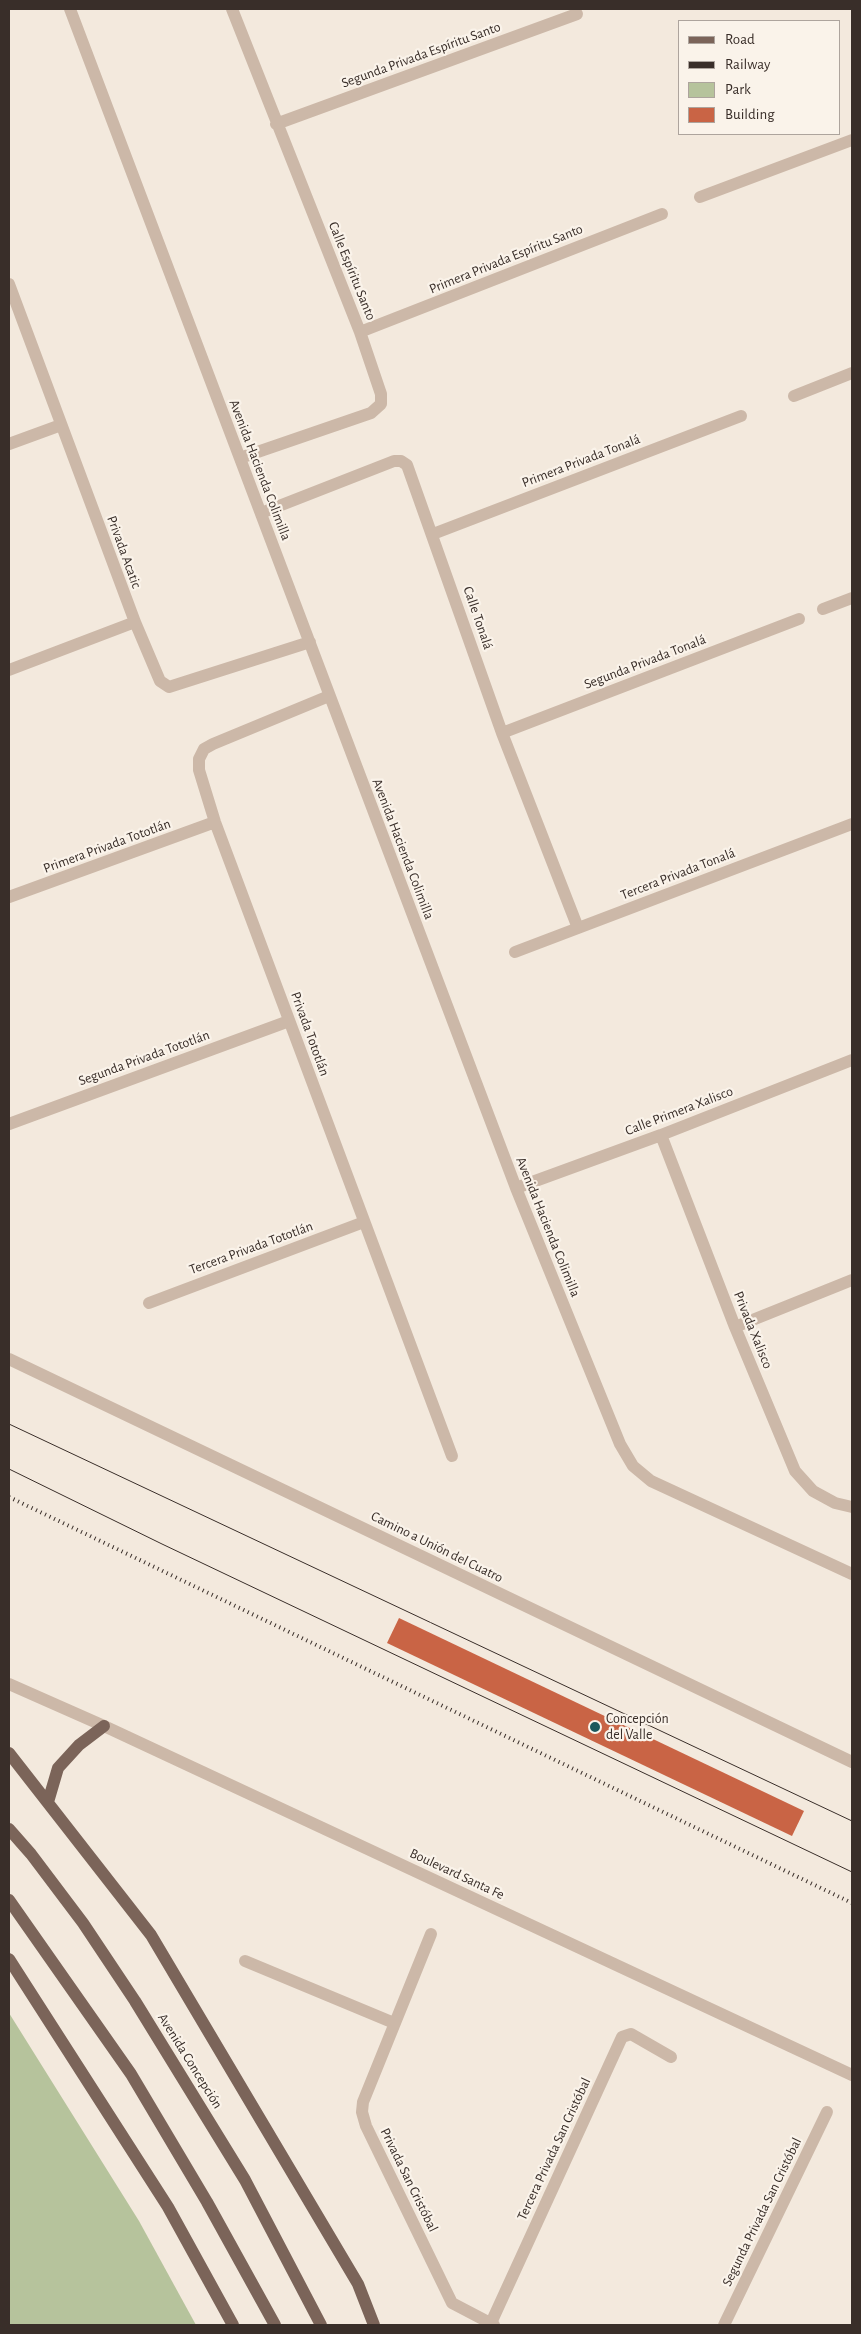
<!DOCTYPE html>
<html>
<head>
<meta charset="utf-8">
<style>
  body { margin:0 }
  #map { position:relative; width:861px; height:2334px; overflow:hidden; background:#f3e9dd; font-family:"Alegreya Sans",sans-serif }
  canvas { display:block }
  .frame { position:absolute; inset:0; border:10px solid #392e29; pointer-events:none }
  .legend { position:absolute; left:678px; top:20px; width:162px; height:115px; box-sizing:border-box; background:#faf3ea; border:1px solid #ada49d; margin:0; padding:6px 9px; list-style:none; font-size:15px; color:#392e29 }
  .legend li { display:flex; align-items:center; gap:10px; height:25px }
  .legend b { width:25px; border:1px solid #ada49d }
</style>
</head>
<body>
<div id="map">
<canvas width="861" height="2334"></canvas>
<div class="frame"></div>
<ul class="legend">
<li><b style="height:6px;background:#7b6459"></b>Road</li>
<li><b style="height:6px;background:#392e29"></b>Railway</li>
<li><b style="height:14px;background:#b6c39c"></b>Park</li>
<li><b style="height:14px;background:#c96445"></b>Building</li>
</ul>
</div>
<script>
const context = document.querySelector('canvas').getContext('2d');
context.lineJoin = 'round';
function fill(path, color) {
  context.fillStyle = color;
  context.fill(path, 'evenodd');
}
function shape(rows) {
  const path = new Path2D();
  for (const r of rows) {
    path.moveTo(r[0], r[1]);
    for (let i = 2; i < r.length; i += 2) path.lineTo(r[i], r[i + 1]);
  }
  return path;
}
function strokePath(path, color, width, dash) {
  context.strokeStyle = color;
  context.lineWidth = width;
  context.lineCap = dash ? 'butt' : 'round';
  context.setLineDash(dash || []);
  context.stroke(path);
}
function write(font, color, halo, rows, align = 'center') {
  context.font = font + ' "Alegreya Sans",sans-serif';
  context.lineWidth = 4.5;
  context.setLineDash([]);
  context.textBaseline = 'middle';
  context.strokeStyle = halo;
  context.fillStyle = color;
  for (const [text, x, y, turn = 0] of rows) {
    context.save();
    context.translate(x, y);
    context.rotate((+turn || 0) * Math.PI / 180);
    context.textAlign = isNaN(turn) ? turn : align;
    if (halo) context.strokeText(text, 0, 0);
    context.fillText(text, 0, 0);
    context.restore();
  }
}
fill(shape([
  [9,2013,139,2221,196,2325,9,2325]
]), '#b6c39c');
fill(shape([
  [399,1618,804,1811,792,1836,387,1643]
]), '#c96445');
strokePath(shape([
  [70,9,516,1188,620,1444,633,1466,651,1481,852,1574],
  [232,9,360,332,381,394,381,404,371,413,240,458],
  [276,124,577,14],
  [700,197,852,140],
  [9,284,135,622,160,681,169,687,310,642],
  [360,332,662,214],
  [794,396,852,373],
  [9,444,61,425],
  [261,513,394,461,401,461,407,465,502,733,578,928],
  [433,534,741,416],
  [823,609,852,598],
  [9,670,135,622],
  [329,696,213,744,204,749,199,759,199,770,215,822,452,1456],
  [502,733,799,619],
  [9,897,215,822],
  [515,952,852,824],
  [9,1124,289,1021],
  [661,1135,735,1327,795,1471,813,1491,835,1503,852,1507],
  [516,1188,661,1135,852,1060],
  [149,1303,364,1222],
  [735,1327,852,1280],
  [9,1359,852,1762],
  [9,1684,104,1726,852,2075],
  [431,1934,363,2102,362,2112,366,2126,452,2303,494,2325],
  [245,1961,394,2023],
  [491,2323,622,2037,631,2034,671,2057],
  [724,2325,827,2112]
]), '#ccb8a8', 12);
strokePath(shape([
  [9,1753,151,1935,358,2284,374,2325],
  [48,1802,58,1768,79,1745,104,1726],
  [9,1829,31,1854,83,1923,135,2001,245,2180,321,2325],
  [9,1900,131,2074,207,2202,275,2325],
  [9,1959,168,2207,233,2325]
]), '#7b6459', 12);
strokePath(shape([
  [9,1424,852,1821],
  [9,1469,162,1544,852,1872]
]), '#392e29', 1);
strokePath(shape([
  [9,1497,852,1903]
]), '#392e29', 4, [1, 4]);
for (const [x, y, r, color] of [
  [595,1727,6,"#1d585c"]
]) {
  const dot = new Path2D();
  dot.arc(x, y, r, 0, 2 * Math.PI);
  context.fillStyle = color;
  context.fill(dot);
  strokePath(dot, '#faf3ea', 2);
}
write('14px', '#392e29', '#faf3ea', [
  ["Segunda Privada Espíritu Santo",421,55,-20],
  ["Primera Privada Espíritu Santo",506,259,-22],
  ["Calle Espíritu Santo",352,271,68],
  ["Primera Privada Tonalá",581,461,-21],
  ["Avenida Hacienda Colimilla",260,470,69],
  ["Privada Acatic",124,552,70],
  ["Calle Tonalá",478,618,71],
  ["Segunda Privada Tonalá",645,662,-21],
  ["Primera Privada Tototlán",107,846,-20],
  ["Avenida Hacienda Colimilla",403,849,69],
  ["Tercera Privada Tonalá",678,874,-21],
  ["Privada Tototlán",310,1034,70],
  ["Segunda Privada Tototlán",144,1058,-20],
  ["Calle Primera Xalisco",679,1111,-21],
  ["Avenida Hacienda Colimilla",548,1227,68],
  ["Tercera Privada Tototlán",251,1248,-20],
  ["Privada Xalisco",753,1330,68],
  ["Camino a Unión del Cuatro",437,1547,26],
  ["Boulevard Santa Fe",457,1874,25],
  ["Avenida Concepción",190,2061,58],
  ["Tercera Privada San Cristóbal",554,2149,-65],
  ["Privada San Cristóbal",409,2180,64],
  ["Segunda Privada San Cristóbal",762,2212,-64]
]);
write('14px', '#392e29', '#faf3ea', [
  ["Concepción",606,1719],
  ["del Valle",606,1735]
], 'left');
</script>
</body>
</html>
